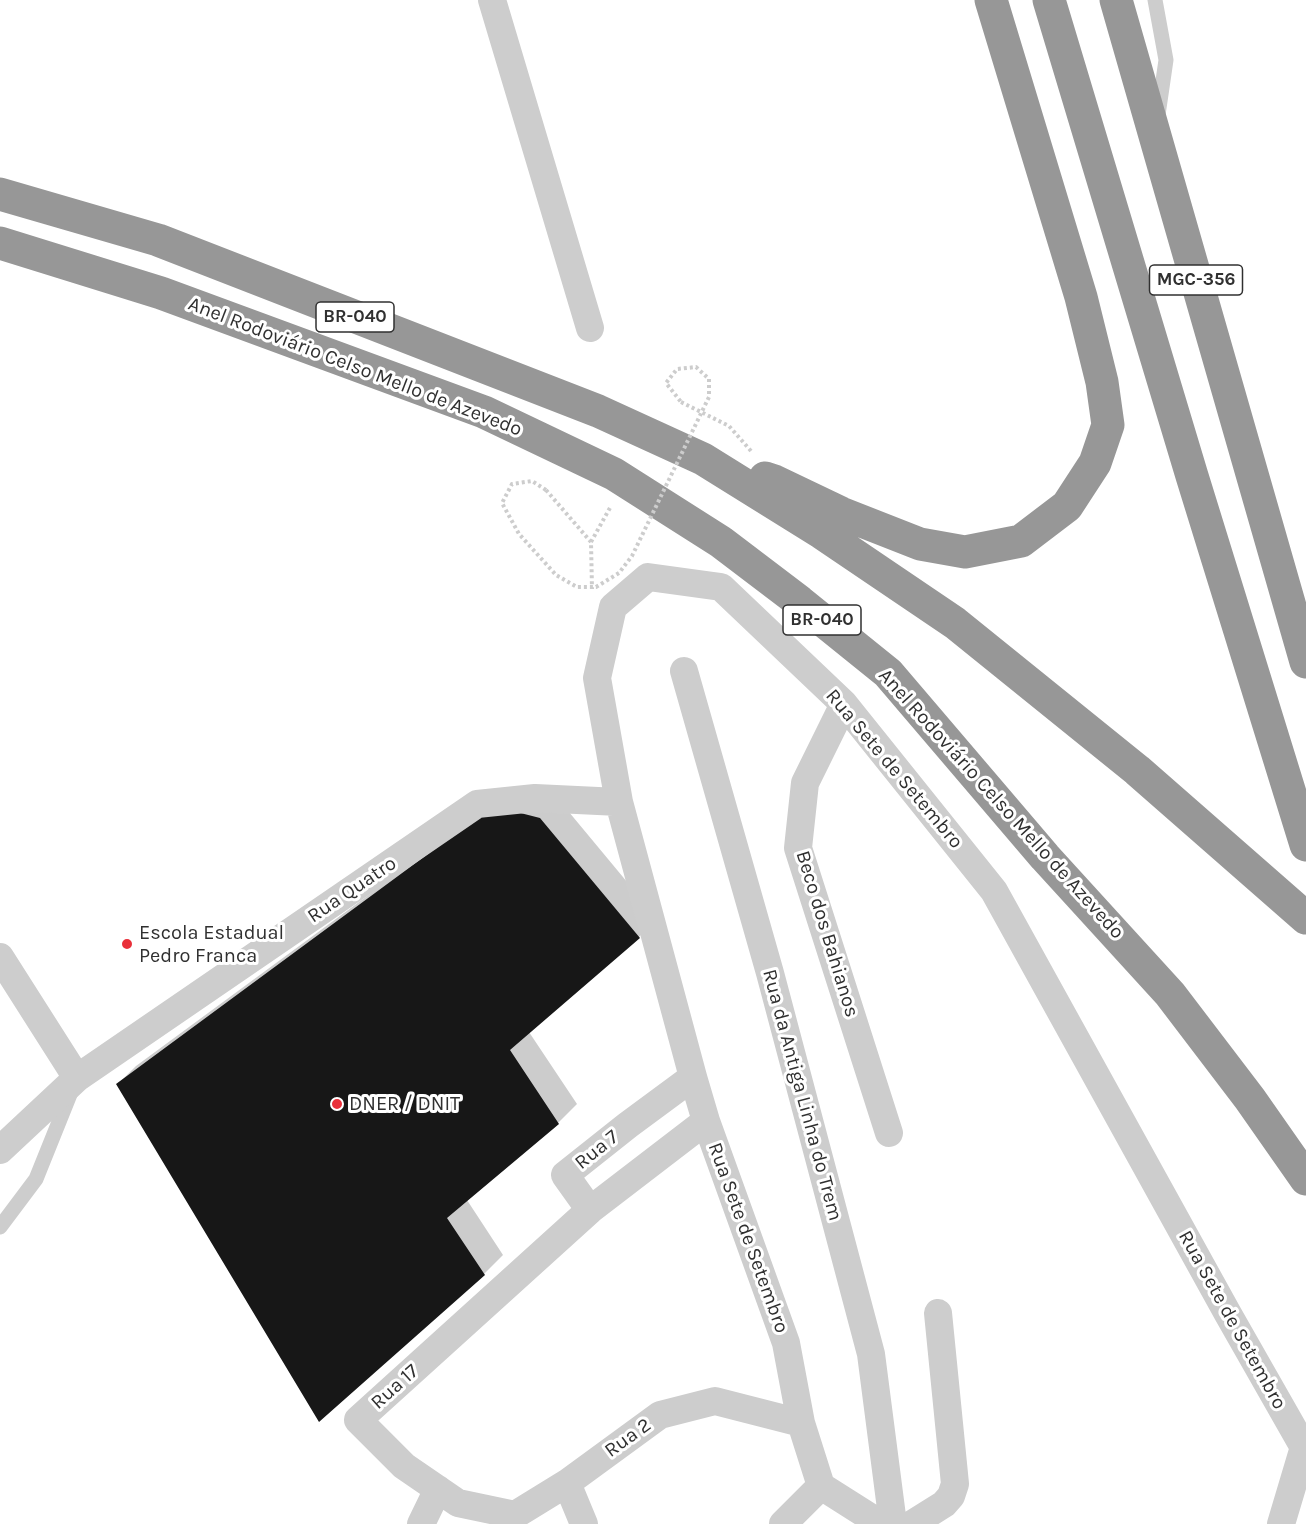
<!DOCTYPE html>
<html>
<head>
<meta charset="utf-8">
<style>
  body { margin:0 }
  canvas { display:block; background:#fff }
</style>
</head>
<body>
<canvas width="1306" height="1524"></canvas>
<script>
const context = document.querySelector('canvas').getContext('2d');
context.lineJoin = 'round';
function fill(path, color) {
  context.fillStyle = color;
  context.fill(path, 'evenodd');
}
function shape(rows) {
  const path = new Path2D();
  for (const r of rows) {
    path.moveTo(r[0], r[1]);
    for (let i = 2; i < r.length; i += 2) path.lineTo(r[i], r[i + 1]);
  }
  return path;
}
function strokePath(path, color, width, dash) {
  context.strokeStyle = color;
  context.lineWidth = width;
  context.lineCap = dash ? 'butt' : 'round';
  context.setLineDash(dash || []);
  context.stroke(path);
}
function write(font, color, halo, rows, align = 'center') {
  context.font = font + ' Karla,sans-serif';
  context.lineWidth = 6;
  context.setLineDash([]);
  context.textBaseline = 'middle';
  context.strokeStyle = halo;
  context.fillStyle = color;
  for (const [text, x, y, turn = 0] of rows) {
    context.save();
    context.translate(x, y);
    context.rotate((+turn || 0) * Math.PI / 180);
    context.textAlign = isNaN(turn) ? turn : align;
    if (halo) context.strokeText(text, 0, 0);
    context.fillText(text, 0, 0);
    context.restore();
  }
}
fill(shape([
  [514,788,559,800,657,918,639,937,529,1032,577,1104,558,1123,467,1200,503,1255,484,1274,117,1085,136,1066]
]), '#0003');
fill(shape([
  [493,806,540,818,640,938,510,1050,559,1124,447,1218,485,1275,319,1422,116,1084]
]), '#171717');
strokePath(shape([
  [681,402,729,426,751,451],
  [546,490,591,542,592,589],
  [591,542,611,506]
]), '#cdcdcd', 4, [3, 3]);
strokePath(shape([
  [1155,0,1166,60,1158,115],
  [0,1227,36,1179,71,1092]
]), '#cdcdcd', 15);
strokePath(shape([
  [492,0,590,328],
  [684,671,770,973,871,1354,893,1524],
  [844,704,805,783,798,848,889,1133],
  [0,957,77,1078],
  [693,1077,628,1125,565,1175,590,1210,706,1121],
  [0,1150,77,1078,477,804,535,798,619,802],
  [590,1210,358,1420,404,1466,458,1503,515,1515,567,1483,660,1415,715,1401,801,1423],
  [567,1483,584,1524],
  [821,1486,881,1524],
  [421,1524,438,1489],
  [783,1524,821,1486,801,1423,786,1343,706,1121,693,1077,619,802,597,678,613,607,648,577,721,587,844,704,994,891,1228,1314,1306,1451],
  [912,1524,944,1504,951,1496,955,1484,938,1313],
  [1281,1524,1304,1447]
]), '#cdcdcd', 28);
strokePath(shape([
  [1049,0,1192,476,1306,845],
  [1116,0,1306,662],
  [0,194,158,240,598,411,703,459,822,533,955,623,1137,770,1306,918],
  [0,243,161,293,484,412,614,474,721,542,800,602,888,673,1045,857,1170,994,1250,1099,1306,1179],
  [765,478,774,481,841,513,920,544,965,552,1021,541,1067,506,1095,463,1108,425,1102,382,1081,297,991,0]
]), '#979797', 33);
strokePath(shape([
  [546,490,532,481,512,484,502,503,519,534,556,575,577,587,596,587,619,573,632,556,709,397,709,379,696,367,677,369,666,383,681,402]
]), '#cdcdcd', 4, [3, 3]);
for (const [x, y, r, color] of [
  [127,944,6,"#e9303a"],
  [337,1104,6,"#e9303a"]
]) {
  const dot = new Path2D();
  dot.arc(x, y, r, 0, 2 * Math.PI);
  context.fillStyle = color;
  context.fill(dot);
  strokePath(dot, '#fff', 2);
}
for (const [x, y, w] of [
  [1196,280,93],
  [355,317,78],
  [822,620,78]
]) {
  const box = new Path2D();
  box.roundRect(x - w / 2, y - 15, w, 30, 4.5);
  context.fillStyle = '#fff';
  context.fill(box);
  strokePath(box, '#303030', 1.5);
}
write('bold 18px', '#303030', null, [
  ["MGC-356",1196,280],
  ["BR-040",355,317],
  ["BR-040",822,620]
]);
write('20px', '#303030', '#fff', [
  ["Anel Rodoviário Celso Mello de Azevedo",355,367,21],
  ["Rua Sete de Setembro",894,769,50],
  ["Anel Rodoviário Celso Mello de Azevedo",1001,804,48],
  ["Rua Quatro",352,890,-34],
  ["Beco dos Bahianos",827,934,73],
  ["Rua da Antiga Linha do Trem",802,1095,75],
  ["Rua 7",597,1150,-39],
  ["Rua Sete de Setembro",748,1238,70],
  ["Rua Sete de Setembro",1232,1320,61],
  ["Rua 17",395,1387,-42],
  ["Rua 2",628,1438,-36]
]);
write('20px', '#303030', '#fff', [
  ["Escola Estadual",139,933],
  ["Pedro Franca",139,956],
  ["DNER / DNIT",349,1104]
], 'left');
</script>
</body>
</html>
